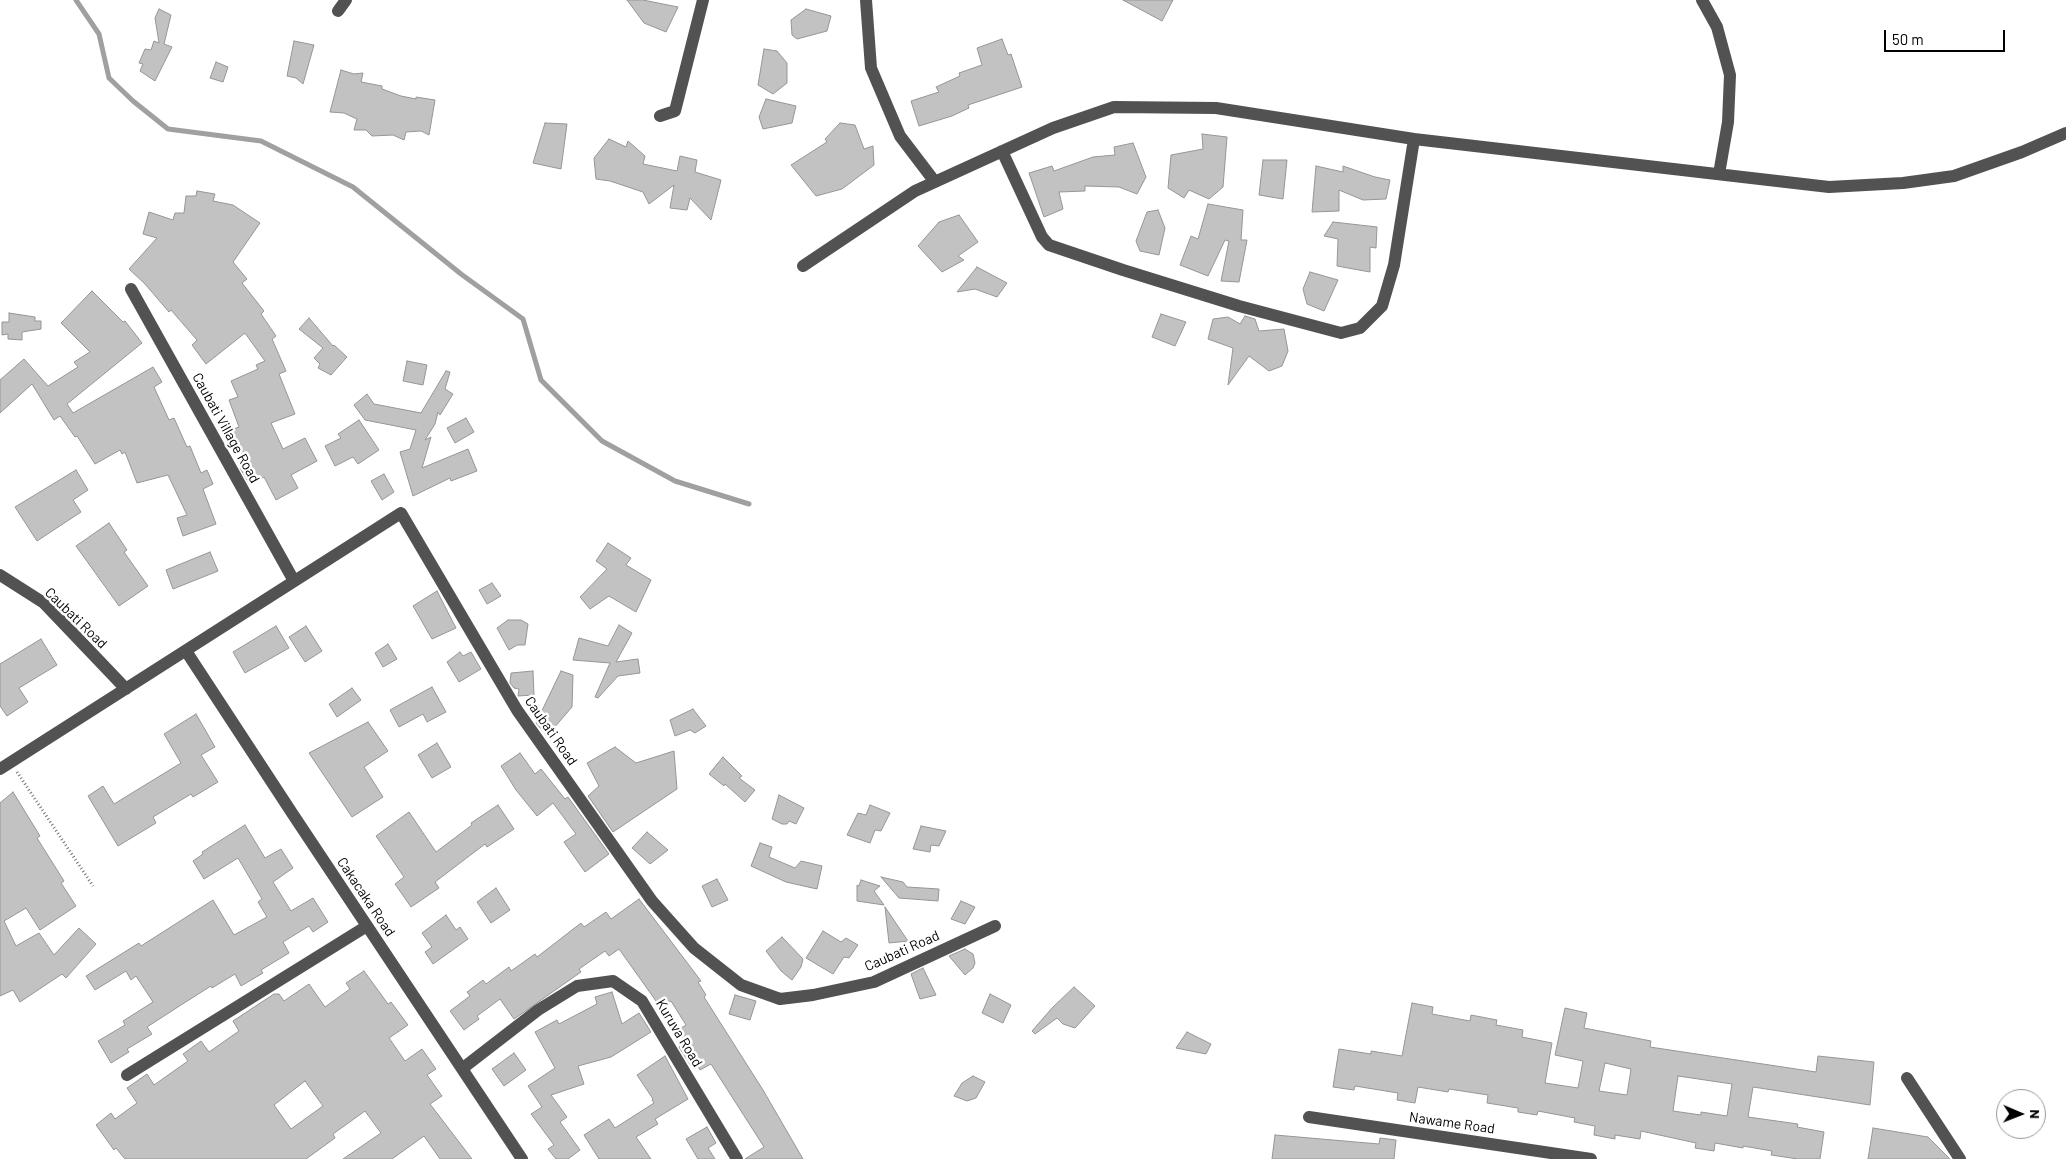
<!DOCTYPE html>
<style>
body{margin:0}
#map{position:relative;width:2066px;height:1159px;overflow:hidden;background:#fff;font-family:Barlow,sans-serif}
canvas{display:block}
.north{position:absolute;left:1996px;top:1089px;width:50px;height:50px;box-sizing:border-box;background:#fff;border:1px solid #999;border-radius:50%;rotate:91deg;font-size:14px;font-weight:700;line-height:20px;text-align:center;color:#000}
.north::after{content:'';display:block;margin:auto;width:18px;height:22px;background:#000;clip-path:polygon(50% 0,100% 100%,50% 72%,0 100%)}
.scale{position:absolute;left:1884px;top:30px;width:121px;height:22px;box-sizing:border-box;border:2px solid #000;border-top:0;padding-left:6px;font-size:15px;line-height:18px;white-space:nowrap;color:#000;-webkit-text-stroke:4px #fff;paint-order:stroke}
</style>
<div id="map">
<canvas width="2066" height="1159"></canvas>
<div class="north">N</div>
<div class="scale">50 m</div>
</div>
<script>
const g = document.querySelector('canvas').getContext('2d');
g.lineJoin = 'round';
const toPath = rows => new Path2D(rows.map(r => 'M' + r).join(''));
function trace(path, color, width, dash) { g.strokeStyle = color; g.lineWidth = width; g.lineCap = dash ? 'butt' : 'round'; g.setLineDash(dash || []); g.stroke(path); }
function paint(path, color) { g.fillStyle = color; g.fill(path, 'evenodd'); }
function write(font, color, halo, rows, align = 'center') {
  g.font = font + ' Barlow,sans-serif'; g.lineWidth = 5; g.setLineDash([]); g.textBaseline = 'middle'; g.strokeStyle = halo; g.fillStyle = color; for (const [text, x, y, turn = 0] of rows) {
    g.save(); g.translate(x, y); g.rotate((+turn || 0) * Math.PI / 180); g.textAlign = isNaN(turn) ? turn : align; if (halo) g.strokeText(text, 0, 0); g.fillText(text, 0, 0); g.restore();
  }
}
const stream = toPath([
 [76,0,99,34,109,78,133,101,168,129,261,141,353,187,461,274,523,319,541,380,602,441,675,481,749,504]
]);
const building = toPath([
 [627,0,643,0,678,7,666,32,644,23,627,0],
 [1123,0,1173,0,1162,21,1123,0],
 [159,9,171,15,164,44,172,47,155,81,140,71,143,64,139,63,145,49,151,50,154,41,159,43,155,18,159,9],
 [806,9,831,16,827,31,797,39,792,35,791,20,806,9],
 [1002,39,1008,55,1011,54,1022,87,968,105,969,108,952,116,919,126,911,101,939,92,936,87,960,76,959,73,982,65,977,48,1002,39],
 [294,41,314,45,303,84,296,78,287,76,294,41],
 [764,49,777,51,787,63,787,83,773,94,758,85,764,49],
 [216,62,228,67,223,82,210,78,216,62],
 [341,70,354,74,363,73,361,82,382,86,382,89,401,96,416,99,416,97,435,100,429,135,421,131,406,132,404,140,393,135,372,136,366,130,354,130,357,119,344,113,330,112,341,70],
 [766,99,796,106,792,123,763,129,759,117,766,99],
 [545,123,567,124,561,169,533,163,545,123],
 [840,123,855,125,864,149,873,146,874,165,842,189,816,196,791,165,827,142,825,139,840,123],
 [1202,134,1227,137,1223,187,1209,199,1189,190,1184,198,1168,188,1171,155,1203,149,1202,134],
 [609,139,626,147,628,141,645,156,643,164,677,171,680,156,697,160,695,172,721,180,711,220,690,198,687,210,670,208,674,185,649,204,643,192,610,181,596,179,594,158,609,139],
 [1133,143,1146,177,1137,194,1119,187,1085,186,1085,191,1059,192,1063,209,1044,217,1029,173,1052,166,1054,171,1093,157,1115,155,1114,147,1133,143],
 [1263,160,1287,160,1283,199,1259,195,1263,160],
 [1316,166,1343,172,1343,166,1375,177,1390,180,1386,199,1363,200,1339,190,1339,211,1312,212,1316,166],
 [197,191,215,194,213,201,233,205,260,223,233,262,247,279,242,283,264,311,261,314,276,336,272,339,286,371,279,374,295,414,271,423,283,449,305,438,317,461,291,475,298,488,276,500,264,477,250,485,240,468,246,464,231,430,239,427,229,400,238,397,231,381,258,369,256,365,265,361,245,333,206,364,192,345,197,340,171,310,169,312,145,284,129,269,157,238,143,234,149,212,173,220,175,213,184,213,186,196,196,196,197,191],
 [1208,204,1243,210,1241,240,1247,240,1239,282,1221,281,1229,241,1225,240,1208,276,1180,265,1191,236,1198,239,1208,204],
 [1158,210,1165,228,1159,255,1140,251,1136,241,1147,212,1158,210],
 [959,215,978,242,958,256,964,260,942,272,918,246,939,222,959,215],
 [1333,222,1377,227,1376,248,1370,247,1370,272,1337,266,1338,239,1324,236,1333,222],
 [977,267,1007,283,997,297,975,289,957,292,977,267],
 [1310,272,1338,280,1324,311,1307,304,1303,289,1310,272],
 [92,291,123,322,125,321,142,343,67,404,73,413,153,367,162,382,154,387,169,420,174,418,187,447,190,446,201,473,207,470,213,484,203,489,216,524,183,536,177,518,187,515,168,475,137,483,125,452,122,454,120,450,95,464,77,436,75,437,60,416,54,420,32,384,0,413,0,380,24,359,48,386,78,367,74,362,90,352,61,323,92,291],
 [9,313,35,317,35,321,41,321,41,329,22,332,22,340,8,339,8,334,2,335,2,322,9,322,9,313],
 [1161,314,1186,322,1175,346,1152,337,1161,314],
 [1245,316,1255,319,1259,331,1284,329,1288,351,1282,366,1269,371,1249,356,1228,385,1233,348,1208,339,1213,319,1228,317,1240,324,1245,316],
 [309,318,333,346,334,345,347,357,331,375,318,368,320,364,314,358,323,348,299,329,309,318],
 [407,361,427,365,423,385,403,381,407,361],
 [446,371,450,372,445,389,453,394,440,415,438,412,435,424,425,440,431,437,422,468,468,449,477,471,451,481,450,478,413,496,400,452,410,449,416,430,365,420,354,405,367,394,374,404,421,413,446,371],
 [466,418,474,432,455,443,447,428,466,418],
 [359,420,379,450,358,464,353,457,335,466,325,446,341,438,338,434,359,420],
 [76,470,88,490,73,500,81,512,37,541,15,507,76,470],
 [384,474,394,492,382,500,371,481,384,474],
 [109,523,127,550,124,552,148,586,119,606,76,546,109,523],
 [608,543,631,558,626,565,651,580,636,612,609,596,590,609,580,597,607,569,596,561,608,543],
 [210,552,218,571,173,589,166,570,210,552],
 [492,583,501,596,487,604,479,590,492,583],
 [437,591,456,628,432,639,413,606,437,591],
 [508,620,521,620,528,624,525,645,517,645,509,650,497,628,508,620],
 [619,625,632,633,616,662,638,659,640,673,618,676,598,698,595,697,610,663,573,660,579,638,608,646,619,625],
 [276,626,289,648,245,673,233,652,276,626],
 [306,626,322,651,305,662,289,637,306,626],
 [41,639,57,665,19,688,28,702,7,716,0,706,0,664,41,639],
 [388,644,397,659,383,667,375,653,388,644],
 [460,652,463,656,471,652,481,669,459,682,447,662,460,652],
 [533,671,534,695,518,696,519,689,514,688,510,683,511,673,533,671],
 [561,671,573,675,572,707,547,736,536,723,561,671],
 [432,687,446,712,427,722,423,714,399,727,390,710,432,687],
 [352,688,361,700,337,717,329,704,352,688],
 [693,709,706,726,695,733,690,730,675,736,670,720,693,709],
 [196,714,215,747,201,755,218,782,193,797,191,794,153,817,156,823,118,846,88,796,103,786,114,804,181,763,164,734,196,714],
 [368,722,388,751,364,767,383,797,352,817,309,753,368,722],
 [437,743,451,767,432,778,418,755,437,743],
 [615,747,636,763,674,751,677,789,613,832,588,796,599,786,587,763,615,747],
 [520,753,535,774,541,769,565,799,568,797,609,854,585,872,564,842,576,834,553,803,537,816,516,790,501,766,520,753],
 [723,757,742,776,739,778,755,790,745,802,725,784,724,786,709,774,723,757],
 [13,792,40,836,37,838,64,881,61,883,76,906,40,930,26,908,4,921,16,946,39,933,54,955,79,928,96,944,66,978,62,974,20,1002,13,990,0,996,0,803,13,792],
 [779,795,804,808,796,824,789,821,787,824,782,824,772,819,779,795],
 [498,805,514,829,487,847,485,844,435,882,439,888,411,907,395,884,404,877,376,836,409,812,436,852,472,825,471,823,498,805],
 [870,805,890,813,881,831,875,830,870,843,847,835,858,813,866,815,870,805],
 [245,825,265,858,281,849,293,868,273,882,291,911,313,898,328,922,313,932,309,926,283,942,289,953,261,970,263,973,241,986,235,974,212,988,211,986,181,1005,147,1027,152,1034,127,1049,129,1052,111,1063,98,1041,125,1025,123,1021,153,1002,136,976,131,980,126,971,95,990,86,976,139,943,141,946,213,900,234,935,267,917,258,902,262,899,238,858,204,879,193,861,203,854,202,852,245,825],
 [921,826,946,831,939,846,931,845,930,852,913,849,921,826],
 [647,832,668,850,650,864,632,848,647,832],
 [760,843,772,847,769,857,795,868,801,861,822,866,817,889,786,882,751,866,760,843],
 [881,877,903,882,907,887,939,889,938,901,899,898,881,877],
 [717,879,728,900,712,907,702,886,717,879],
 [861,880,880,886,874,891,884,905,857,901,857,885,859,886,861,880],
 [496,888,510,910,491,923,477,902,496,888],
 [639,899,701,981,698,982,706,995,704,997,763,1090,803,1159,745,1159,764,1147,711,1064,700,1070,696,1063,691,1066,679,1047,685,1043,678,1030,686,1025,671,1001,661,1008,619,949,609,956,605,951,579,969,581,972,514,1019,500,999,477,1016,479,1019,464,1030,450,1011,470,996,467,992,483,980,486,984,509,967,511,971,535,954,537,957,581,923,584,927,606,912,611,919,639,899],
 [961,901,975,907,965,924,951,919,961,901],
 [885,907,908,941,889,943,885,907],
 [446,915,456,930,460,927,468,939,433,964,425,952,432,947,422,933,446,915],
 [823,931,841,942,846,938,858,945,849,958,844,957,833,974,806,958,823,931],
 [782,937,803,959,801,967,792,980,781,971,766,951,782,937],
 [965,949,973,954,975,963,973,968,965,975,949,956,965,949],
 [923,968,936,995,920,999,911,974,923,968],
 [364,971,388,1004,391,1002,408,1025,389,1038,405,1061,422,1049,436,1069,427,1075,442,1096,430,1104,472,1159,440,1159,424,1136,392,1159,343,1159,381,1133,365,1111,333,1134,335,1138,306,1159,125,1159,116,1148,114,1150,96,1125,111,1113,115,1119,137,1103,127,1088,147,1074,154,1085,188,1061,183,1054,201,1041,209,1052,239,1031,233,1021,274,994,279,994,284,1001,309,984,325,1007,350,989,346,983,364,971],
 [305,1081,323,1106,291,1129,274,1105,305,1081],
 [1074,987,1095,1006,1075,1028,1063,1024,1057,1018,1035,1034,1032,1031,1052,1008,1074,987],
 [612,992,622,1024,639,1013,651,1032,611,1057,578,1066,584,1084,551,1095,567,1117,560,1122,580,1150,568,1159,556,1159,548,1149,554,1145,531,1114,542,1107,528,1086,555,1068,535,1032,557,1020,559,1024,597,1004,595,997,612,992],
 [990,994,1011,1005,1003,1023,982,1013,990,994],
 [735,995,756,1001,750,1020,729,1014,735,995],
 [1412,1003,1433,1007,1432,1014,1470,1021,1471,1015,1497,1020,1496,1025,1523,1030,1522,1037,1552,1043,1545,1083,1578,1088,1583,1061,1555,1055,1565,1008,1587,1013,1584,1028,1651,1041,1650,1047,1816,1072,1818,1056,1874,1062,1870,1105,1753,1087,1748,1117,1798,1124,1797,1127,1824,1132,1820,1159,1798,1159,1771,1155,1772,1151,1743,1146,1743,1148,1715,1143,1714,1151,1695,1148,1696,1143,1641,1131,1640,1139,1615,1135,1615,1139,1594,1135,1595,1126,1574,1122,1575,1118,1538,1111,1537,1115,1518,1112,1518,1108,1487,1103,1488,1095,1449,1089,1448,1092,1418,1087,1415,1103,1397,1100,1398,1093,1355,1086,1354,1090,1333,1087,1339,1049,1371,1054,1371,1051,1402,1056,1412,1003],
 [1605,1063,1631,1069,1627,1095,1599,1091,1605,1063],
 [1678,1076,1732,1084,1727,1116,1701,1112,1701,1115,1673,1111,1678,1076],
 [1187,1032,1211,1044,1206,1054,1176,1048,1187,1032],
 [514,1053,526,1070,504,1086,492,1069,514,1053],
 [665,1056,688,1099,655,1119,658,1124,636,1137,651,1159,599,1159,584,1135,609,1119,615,1128,654,1103,652,1100,653,1099,637,1075,665,1056],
 [973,1076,985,1082,976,1098,967,1101,954,1096,962,1083,973,1076],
 [707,1127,716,1143,708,1148,715,1159,698,1159,686,1139,707,1127],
 [1873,1128,1928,1137,1950,1159,1868,1159,1873,1128],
 [1275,1135,1379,1144,1380,1138,1396,1140,1394,1159,1272,1159,1275,1135]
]);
const path = toPath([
 [17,772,93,886]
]);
const minor = toPath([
 [866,0,871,68,900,136,935,182],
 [1702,0,1717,27,1730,75,1728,122,1719,174],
 [338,11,346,0],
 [660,116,675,111,703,0],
 [1002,151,1042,237,1049,245,1123,270,1239,306,1341,333,1360,328,1382,306,1394,265,1414,139],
 [803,266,915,191,1053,128,1114,107,1216,108,1414,139,1829,187,1903,183,1954,176,2022,152,2066,133],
 [131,289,294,581],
 [0,575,44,603,126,689],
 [186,651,292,813,522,1159],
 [0,769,401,513,517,710,652,901,694,948,741,985,780,999,813,995,874,982,995,926],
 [463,1068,538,1010,577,986,613,981,642,1001,737,1159],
 [127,1075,367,926],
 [1907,1078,1960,1159],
 [1309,1117,1591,1159]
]);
const streetNames = [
 ["Caubati Village Road",226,428,61],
 ["Caubati Road",76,618,44],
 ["Caubati Road",551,731,55],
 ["Cakacaka Road",366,897,56],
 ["Caubati Road",902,951,-24],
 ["Kuruva Road",679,1033,59],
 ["Nawame Road",1452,1123,8]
];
trace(stream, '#a0a0a0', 5);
paint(building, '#c2c2c2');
trace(building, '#969696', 1);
trace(path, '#747474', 3, [1, 2.5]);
trace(minor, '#525252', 12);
write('14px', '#000', '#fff', streetNames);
</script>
